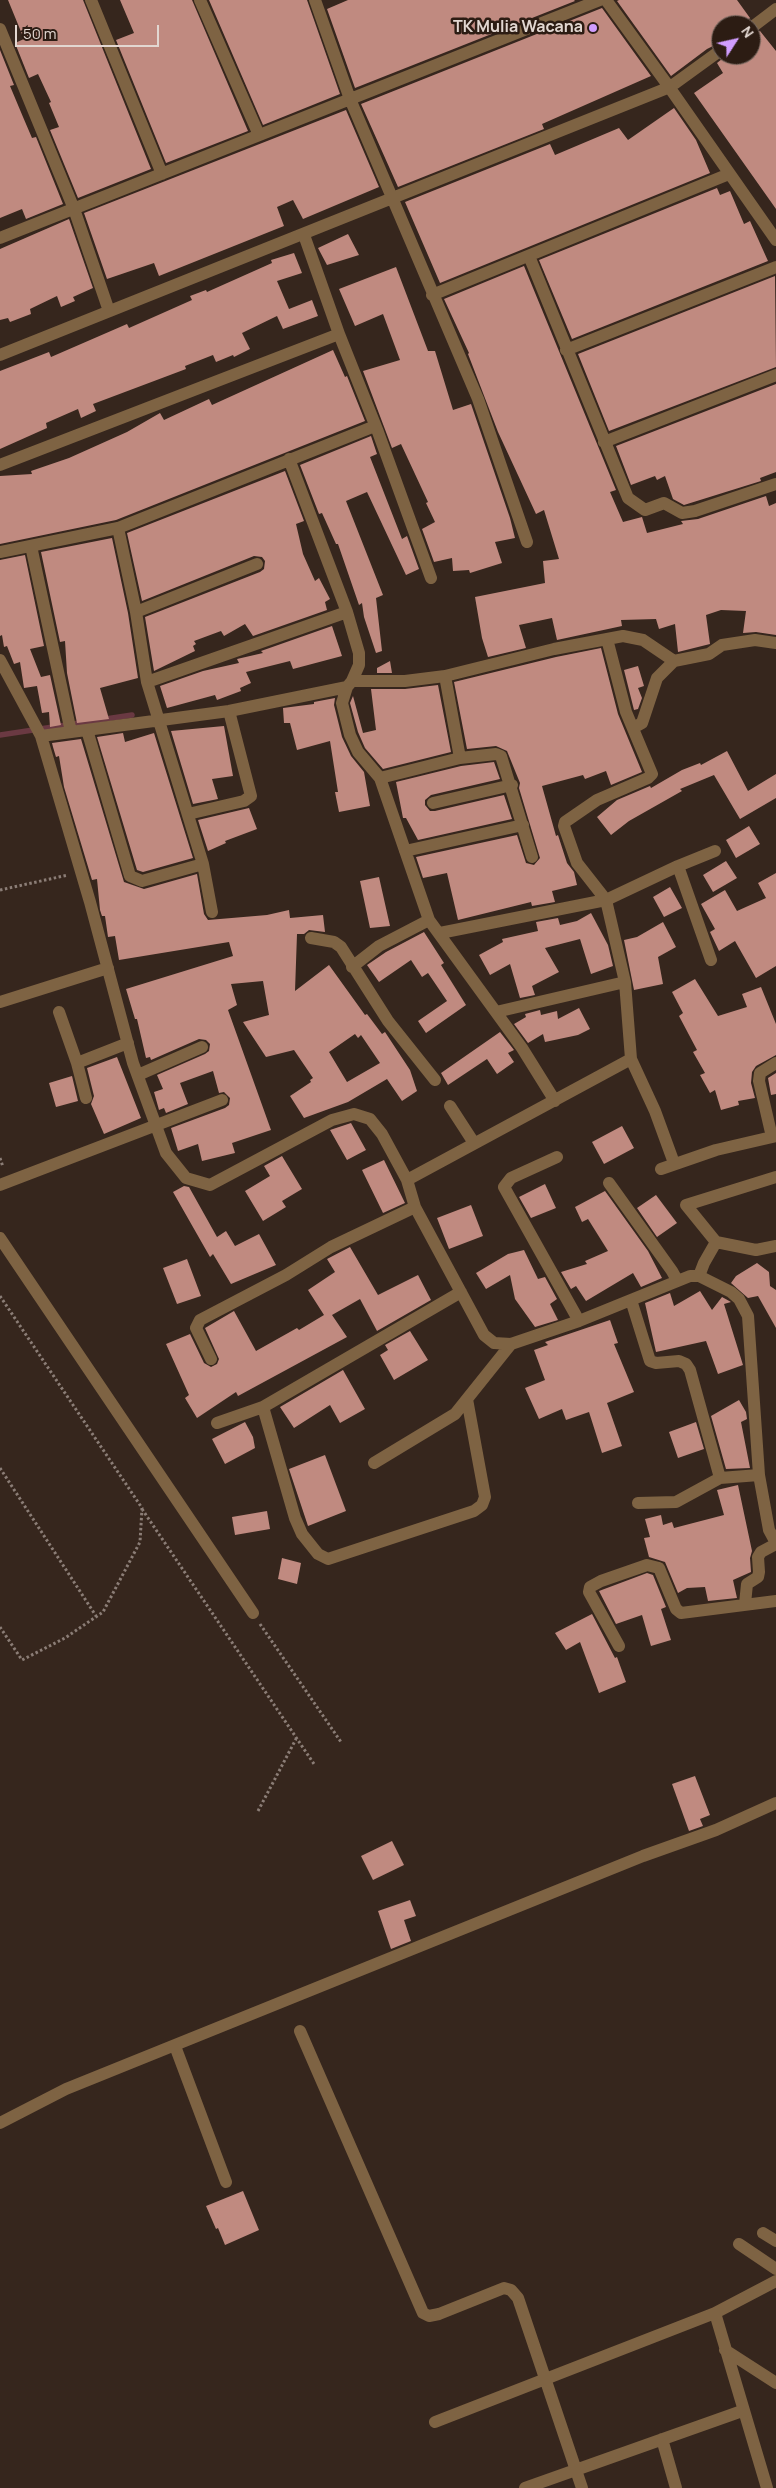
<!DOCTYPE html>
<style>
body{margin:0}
#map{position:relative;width:776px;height:2488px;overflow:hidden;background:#36261d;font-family:Manrope,sans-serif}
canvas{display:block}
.north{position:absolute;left:711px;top:15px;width:50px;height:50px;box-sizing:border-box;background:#2c1c13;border:1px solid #75675f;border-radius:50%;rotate:55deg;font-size:14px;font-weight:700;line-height:20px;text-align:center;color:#e2d7d1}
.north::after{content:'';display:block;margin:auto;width:18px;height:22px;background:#d09dfe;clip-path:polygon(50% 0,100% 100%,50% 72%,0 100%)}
.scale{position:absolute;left:15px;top:25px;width:144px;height:22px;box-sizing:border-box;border:2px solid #e2d7d1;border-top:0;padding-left:6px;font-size:15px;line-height:18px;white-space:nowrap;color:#e2d7d1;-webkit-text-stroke:4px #2c1c13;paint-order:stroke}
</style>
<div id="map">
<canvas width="776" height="2488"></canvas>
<div class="north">N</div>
<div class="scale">50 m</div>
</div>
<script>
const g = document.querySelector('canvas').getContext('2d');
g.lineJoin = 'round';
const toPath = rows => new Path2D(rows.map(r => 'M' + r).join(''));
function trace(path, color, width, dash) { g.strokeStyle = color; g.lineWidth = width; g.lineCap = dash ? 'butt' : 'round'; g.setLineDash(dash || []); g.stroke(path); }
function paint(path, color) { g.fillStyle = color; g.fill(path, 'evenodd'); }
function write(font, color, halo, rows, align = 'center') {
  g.font = font + ' Manrope,sans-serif'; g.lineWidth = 5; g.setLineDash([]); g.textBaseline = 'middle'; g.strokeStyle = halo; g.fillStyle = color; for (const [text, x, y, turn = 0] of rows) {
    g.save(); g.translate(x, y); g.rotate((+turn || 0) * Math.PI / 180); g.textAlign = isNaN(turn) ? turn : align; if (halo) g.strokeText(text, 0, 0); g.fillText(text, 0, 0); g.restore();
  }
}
const stream = toPath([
 [0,735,132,715]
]);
const building = toPath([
 [8,0,83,0,151,169,78,198,50,130,59,127,49,103,51,102,38,74,29,78,15,43,24,39],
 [120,0,192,0,248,131,166,163,116,40,134,33],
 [209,0,307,0,340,94,263,125],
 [348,0,574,0,575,1,355,88,327,9],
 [619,0,737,0,750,18,744,25,721,25,721,42,707,49,671,76,617,1],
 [602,8,651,76,542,124,544,129,398,187,361,104],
 [760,31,776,51,776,209,694,93,723,73,717,63,727,55,751,55,751,36],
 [0,50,14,85,10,86,23,117,32,138,36,137,63,204,26,219,22,209,0,218],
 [674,108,696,140,710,173,440,283,405,202,550,144,555,155,619,128,628,140],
 [346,110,379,187,303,219,293,200,277,207,284,226,159,276,154,263,107,279,84,213],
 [717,188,720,195,730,191,744,224,750,221,768,261,572,339,539,260],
 [69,219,93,288,73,297,75,301,61,307,57,296,30,309,31,314,10,322,8,318,0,320,0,249],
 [348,234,359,255,327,265,318,248],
 [294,253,302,273,277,281,289,309,312,300,318,316,283,329,277,316,242,333,250,349,234,357,233,355,216,362,213,355,185,366,186,369,93,404,96,411,81,418,78,409,46,423,47,428,0,449,0,371,49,352,51,357,127,324,129,328,192,300,190,296,206,290,207,292,272,263,271,260],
 [524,266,616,490,610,492,623,522,642,517,647,533,683,524,681,521,698,519,766,496,769,506,776,503,776,635,756,632,743,633,746,611,721,610,706,615,710,644,678,652,675,624,659,629,656,619,621,620,622,626,557,640,552,618,519,625,526,648,488,657,482,638,475,597,545,583,543,561,559,559,544,510,536,514,498,432,468,354,469,353,444,299],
 [396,267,428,351,435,351,453,410,471,404,510,518,515,538,495,542,502,563,470,573,469,570,453,571,452,558,434,562,422,529,435,522,426,503,428,502,401,444,392,448,363,371,400,360,383,314,355,326,339,289],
 [775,276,776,367,609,431,578,354],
 [333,350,345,377,347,376,365,421,116,520,0,544,0,476,32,474,31,471,69,458,127,432,160,413,164,420,209,399,212,405],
 [776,384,776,472,760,478,761,481,684,505,673,499,665,476,657,480,655,476,631,485,616,446],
 [371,436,377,454,370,457,402,539,407,536,419,569,406,575,367,492,346,501,383,595,376,598,382,651,376,653,364,617,362,603,359,605,338,544,336,544,322,513,319,514,300,465],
 [285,471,304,521,296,524,303,554,315,581,319,578,330,599,325,602,327,610,253,636,245,624,224,636,221,631,194,641,196,644,193,646,195,651,154,671,145,617,260,572,264,569,265,561,262,557,254,556,142,601,127,533],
 [112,538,128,613,138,678,100,688,109,719,77,723,67,673,65,641,60,642,41,552],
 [25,555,44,646,30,649,41,677,50,675,61,725,50,727,49,712,42,713,37,686,24,688,20,662,14,664,7,646,4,647,2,635,0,636,0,560],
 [332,626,342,656,293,669,290,661,246,672,251,683,240,688,241,691,217,700,215,695,167,708,160,686,203,671,239,663,237,659,263,653,261,651],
 [601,648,618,714,642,772,611,785,606,771,585,779,583,775,542,786,556,836,558,835,567,863,574,872,577,885,552,891,555,902,532,906,531,902,458,920,447,873,423,878,416,857,517,835,526,863,534,865,540,858,519,788,520,783,507,751,496,746,467,749,454,682,556,657],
 [390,661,392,673,377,673,377,668],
 [638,666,644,686,638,688,642,698,638,709,634,710,624,670],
 [438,685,451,752,383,769,365,748,358,732,350,703,353,696,363,733,376,730,371,689,405,689],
 [335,698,334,705,342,737,351,756,364,772,370,806,339,812,335,792,338,792,330,741,297,750,290,723,284,723,283,708,314,704,314,702],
 [224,726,233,776,212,779,218,799,193,804,171,731],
 [123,733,125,742,154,733,193,858,143,872,137,870,97,737],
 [81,739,124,882,144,889,197,874,204,914,208,920,267,915,289,910,290,918,323,915,325,932,309,930,304,934,297,934,295,991,329,965,365,1015,367,1014,382,1034,385,1032,410,1070,417,1091,402,1101,387,1079,348,1102,304,1118,290,1096,311,1082,310,1080,313,1078,294,1050,266,1057,243,1022,269,1015,263,981,231,984,237,1005,228,1010,271,1130,232,1143,235,1153,202,1161,198,1144,178,1151,171,1128,225,1108,229,1105,230,1098,224,1092,219,1093,213,1071,180,1083,188,1104,166,1113,164,1108,159,1110,154,1092,163,1089,157,1075,205,1054,209,1051,210,1044,206,1040,199,1039,151,1060,150,1057,146,1058,137,1019,135,1019,126,989,233,956,229,942,119,960,115,936,108,937,105,916,102,916,100,910,97,879,92,880,64,787,59,756,56,757,53,747,52,743],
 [355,1034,358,1038,361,1035,380,1063,347,1082,329,1052],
 [727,751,748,791,776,774,776,798,740,819,714,775,680,789,682,791,629,821,611,835,597,817,617,800,650,786,651,788,682,770,700,763,701,765],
 [494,762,500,779,431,795,425,800,425,805,430,811,435,811,504,795,512,819,418,840,406,818,403,818,396,782,461,766],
 [249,808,257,829,225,841,226,843,208,851,198,820],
 [749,826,760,844,736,858,726,840],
 [726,861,737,878,713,892,703,875],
 [776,873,776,966,756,978,735,941,719,951,710,932,715,929,701,904,725,890,737,911,766,898,758,883],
 [379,877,390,926,370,928,360,881],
 [670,887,682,908,664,917,653,897],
 [591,913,608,945,613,966,591,974,580,939,545,948,559,972,532,986,535,995,520,998,510,964,490,975,479,955,503,942,502,939,538,931,536,922,558,918,560,925,577,921],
 [663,922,676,947,658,957,663,984,634,990,624,940,637,937],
 [424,932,444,963,441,965,466,1005,426,1033,418,1021,447,1001,428,973,422,977,411,960,379,982,367,965,386,952],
 [695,979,718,1016,747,1007,742,994,761,987,776,1024,776,1055,756,1066,752,1072,751,1083,755,1098,738,1101,739,1105,721,1110,715,1090,710,1093,700,1075,705,1073,693,1052,697,1050,679,1016,683,1013,672,992],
 [579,1008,590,1029,578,1035,545,1042,543,1034,528,1043,514,1024,526,1017,525,1014,540,1010,541,1015,557,1011,558,1019],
 [500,1032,514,1050,508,1053,514,1062,497,1074,487,1059,448,1085,441,1073],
 [117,1057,141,1118,104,1134,91,1104,94,1096,87,1068],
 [776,1073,776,1094,771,1095,768,1078],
 [72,1076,78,1101,56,1107,49,1083],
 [351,1123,366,1150,347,1160,330,1130],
 [622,1126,634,1148,604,1164,592,1142],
 [282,1156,302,1189,282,1201,286,1207,263,1221,245,1191,270,1176,264,1166],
 [384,1160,405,1203,383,1213,362,1170],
 [545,1184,556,1208,531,1218,519,1197],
 [184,1186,189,1187,217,1237,226,1231,235,1246,259,1234,276,1265,231,1284,213,1254,210,1257,173,1192],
 [605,1191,648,1251,662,1278,641,1287,633,1273,586,1301,576,1286,571,1289,561,1272,587,1264,585,1261,608,1251,588,1219,582,1222,575,1207],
 [656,1195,677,1223,657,1237,637,1208],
 [471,1205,483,1236,449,1249,437,1218],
 [350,1247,378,1295,418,1275,431,1300,377,1331,360,1299,332,1315,347,1337,238,1396,236,1392,197,1418,185,1398,189,1395,166,1344,190,1334,204,1363,211,1367,217,1364,219,1359,205,1328,234,1311,256,1351,297,1328,299,1330,324,1315,308,1290,335,1272,327,1259],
 [524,1250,538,1279,545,1277,557,1299,550,1304,558,1320,535,1327,515,1299,510,1275,486,1289,476,1273,508,1254],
 [187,1259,201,1296,177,1304,163,1268],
 [757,1263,769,1272,770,1286,776,1290,776,1328,758,1296,748,1298,731,1283,736,1276],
 [700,1291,712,1310,722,1297,731,1302,724,1304,743,1365,718,1374,706,1341,656,1352,645,1303,670,1293,674,1306],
 [610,1320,618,1343,614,1344,634,1392,607,1403,622,1446,602,1453,589,1412,566,1420,562,1409,539,1419,525,1388,545,1380,534,1350,548,1345,545,1342],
 [410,1331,428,1360,394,1380,380,1355,388,1350,385,1345],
 [343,1370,365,1409,340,1423,330,1405,294,1428,280,1407],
 [739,1400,746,1412,747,1419,741,1422,750,1468,726,1469,711,1416],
 [245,1422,253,1437,255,1448,225,1464,212,1439],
 [696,1422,704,1449,678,1458,669,1432],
 [325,1455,346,1511,308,1526,289,1469],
 [738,1485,752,1551,750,1558,751,1572,733,1580,737,1598,708,1601,705,1587,687,1588,678,1593,665,1562,649,1557,644,1538,650,1537,645,1519,661,1515,663,1525,672,1522,674,1528,724,1515,717,1490],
 [267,1511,270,1529,235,1535,232,1517],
 [282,1558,301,1563,297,1584,278,1579],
 [647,1573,653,1575,666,1607,661,1609,671,1640,651,1646,642,1615,616,1624,599,1591],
 [592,1614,615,1658,617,1657,626,1682,599,1693,580,1642,566,1650,555,1633],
 [695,1776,710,1815,700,1819,703,1826,689,1831,672,1784],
 [392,1841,404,1865,373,1880,361,1856],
 [410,1900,416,1916,404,1920,411,1941,391,1949,378,1911],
 [243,2191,259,2230,225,2245,218,2228,216,2229,206,2206]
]);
const path = toPath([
 [0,890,68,875],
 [0,1158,3,1167],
 [0,1296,142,1508,140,1542,103,1612,65,1638,22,1660,0,1627],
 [0,1468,96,1616],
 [142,1509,314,1764],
 [260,1624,341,1742],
 [258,1811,296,1739]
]);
const minor = toPath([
 [91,0,162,174],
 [200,0,259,135],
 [315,0,350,99,478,399,527,542],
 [606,0,667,84,776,240],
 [751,28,776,9],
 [0,29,74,209,109,311],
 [304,235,339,334,378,432,431,578],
 [0,238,600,0],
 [529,256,628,498,645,510,664,503,682,513,695,511,776,484],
 [432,295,729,174],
 [566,350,776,267],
 [0,355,670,87,721,50],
 [604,442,776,375],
 [289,459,347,612,359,653,359,665,352,681,347,687,342,703,350,735,358,752,380,778,429,920,522,1048,555,1101],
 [0,465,339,334],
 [31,546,71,732],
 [0,552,118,528,375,426],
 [136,612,257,564],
 [607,639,626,712,652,774,648,778,597,800,565,822,564,826,577,863,606,900,625,982,631,1059],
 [0,660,41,736,90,902,133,1063,166,1153,186,1178,210,1185,332,1120,354,1114,370,1119,382,1134,407,1180,415,1207,484,1335,494,1343,511,1344,579,1321,690,1276,699,1276,731,1292,739,1299,748,1316,759,1475,769,1530,776,1543],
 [445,676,460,758],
 [352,681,405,681,445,676,554,649,623,636,643,640,674,661],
 [147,682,347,612],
 [633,728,642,723,657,678,674,661,709,654,722,645,755,640,776,643],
 [87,730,130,876,142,881,203,864,147,682,136,612,118,528],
 [41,736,229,711,347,687],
 [380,778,460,758,496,754,501,756,532,857],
 [433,803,512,785],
 [188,814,244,801,251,796,229,711],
 [405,851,523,825],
 [203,864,212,912],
 [678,866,715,851],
 [440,933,606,900,678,866,711,960],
 [311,938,334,942,341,947,388,1021,435,1080],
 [352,967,379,946,429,920],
 [0,1002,108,968],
 [59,1012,77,1063,128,1043],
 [496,1012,625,982],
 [77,1063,86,1098],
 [138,1075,202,1047],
 [450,1106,474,1143],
 [772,1137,759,1081,760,1073,776,1063],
 [557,1157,511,1178,504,1187,579,1321],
 [661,1169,716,1150,776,1136],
 [407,1180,631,1059,655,1111,674,1163],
 [609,1183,672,1271,677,1280],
 [0,1185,222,1100],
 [0,1238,253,1613],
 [716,1242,756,1250,776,1246],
 [699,1276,704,1263,716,1242,686,1205,776,1177],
 [461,1292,263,1407,295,1518,302,1534,318,1554,328,1559,474,1511,482,1505,485,1497,467,1399],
 [631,1300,650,1361,656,1363,679,1361,686,1364,690,1370,720,1478,759,1475],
 [211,1359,196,1328,200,1320,286,1275,331,1247,415,1207],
 [217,1423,263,1407],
 [374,1463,455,1414,511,1344],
 [638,1503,676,1502,720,1478],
 [745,1604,747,1584,758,1577,759,1572,758,1557,761,1552,776,1544],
 [619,1646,589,1592,590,1587,601,1581,647,1565,659,1568,676,1609,681,1613,776,1601],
 [300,2031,423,2313,429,2316,439,2314,504,2288,511,2290,518,2298,582,2488],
 [175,2046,226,2182],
 [0,2123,66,2089,643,1856,716,1830,776,1803],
 [763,2233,776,2241],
 [739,2244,776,2269],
 [715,2313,767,2488],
 [725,2350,776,2383],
 [435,2422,715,2313,776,2281],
 [662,2439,676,2488],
 [525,2488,742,2411]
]);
const markers = [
 [593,28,5,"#d09dfe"]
];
const poiNames = [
 ["TK Mulia Wacana",583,28]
];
trace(stream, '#6a3942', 5.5);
paint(building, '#c08a80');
trace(path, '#8b7d76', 3, [2.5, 2.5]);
trace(minor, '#7e6343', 12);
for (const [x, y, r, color] of markers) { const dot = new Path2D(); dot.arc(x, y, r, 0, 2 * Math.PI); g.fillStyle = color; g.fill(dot); trace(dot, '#2c1c13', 2); }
write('bold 16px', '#e2d7d1', '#2c1c13', poiNames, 'right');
</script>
